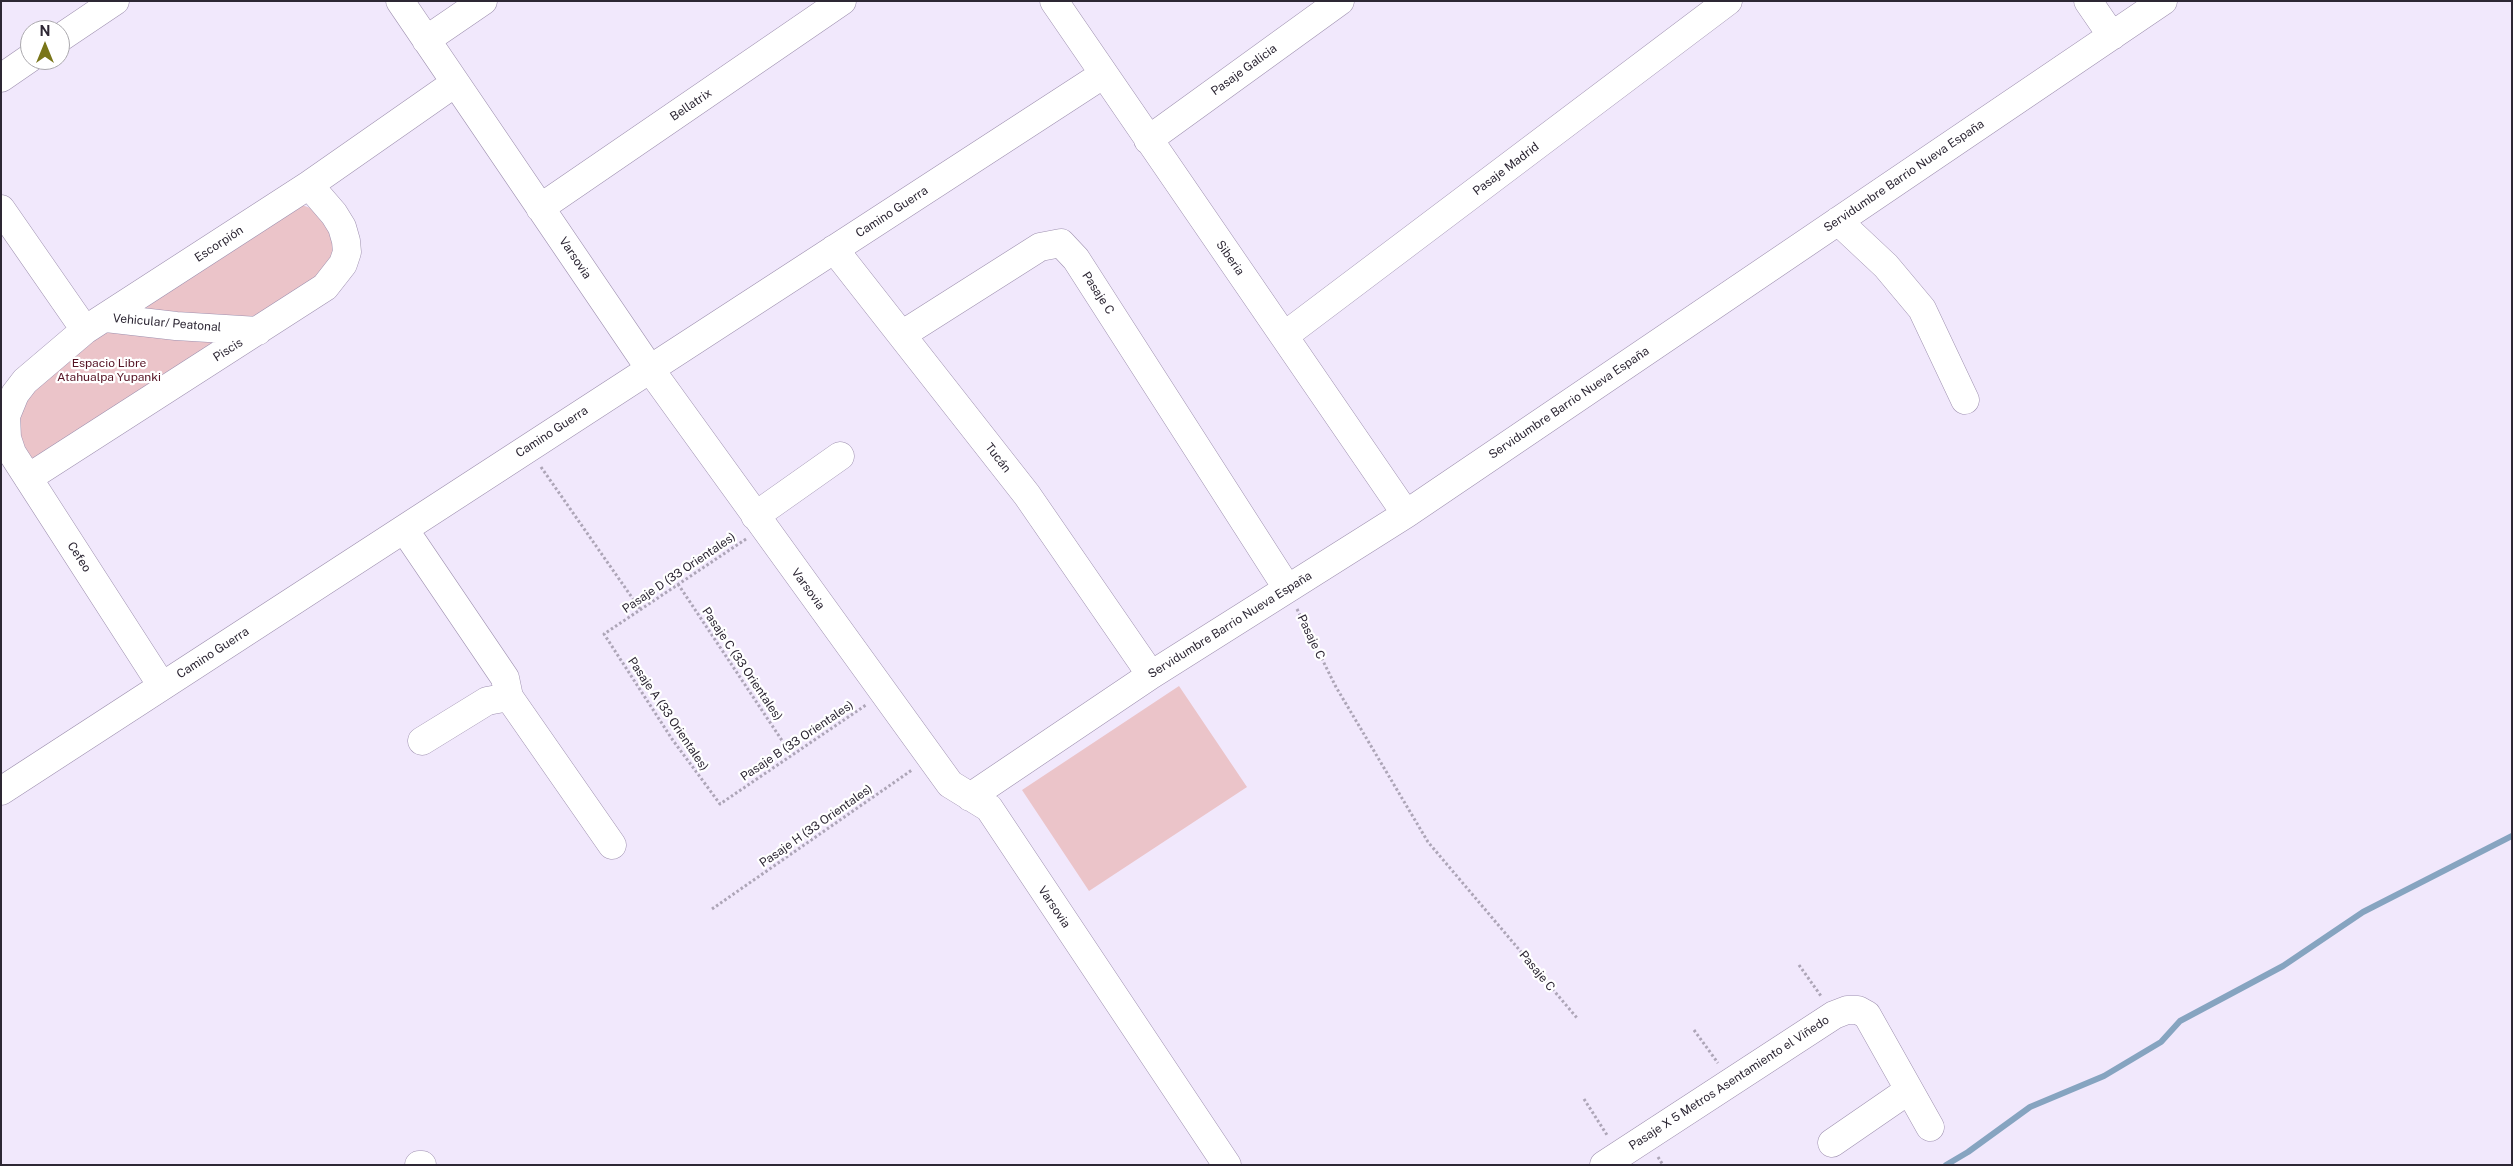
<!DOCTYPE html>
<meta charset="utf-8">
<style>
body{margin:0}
#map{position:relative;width:2513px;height:1166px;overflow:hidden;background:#f1e8fc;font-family:"Public Sans",sans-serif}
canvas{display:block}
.frame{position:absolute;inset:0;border:2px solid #2d2734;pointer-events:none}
.north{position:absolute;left:20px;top:20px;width:50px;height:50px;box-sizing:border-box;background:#fff;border:1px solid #aba9ae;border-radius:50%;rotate:0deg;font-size:14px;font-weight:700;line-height:20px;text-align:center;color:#2d2734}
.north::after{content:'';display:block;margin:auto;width:18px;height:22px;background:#797519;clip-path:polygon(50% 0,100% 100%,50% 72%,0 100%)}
</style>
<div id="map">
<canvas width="2513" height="1166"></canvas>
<div class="frame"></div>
<div class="north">N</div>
</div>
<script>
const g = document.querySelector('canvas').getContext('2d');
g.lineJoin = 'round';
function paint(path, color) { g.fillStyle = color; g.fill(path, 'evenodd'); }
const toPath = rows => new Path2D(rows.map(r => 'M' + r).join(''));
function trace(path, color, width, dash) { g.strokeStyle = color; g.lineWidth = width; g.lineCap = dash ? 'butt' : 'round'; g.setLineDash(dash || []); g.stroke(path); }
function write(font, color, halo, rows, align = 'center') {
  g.font = font + ' "Public Sans",sans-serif'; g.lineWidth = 4.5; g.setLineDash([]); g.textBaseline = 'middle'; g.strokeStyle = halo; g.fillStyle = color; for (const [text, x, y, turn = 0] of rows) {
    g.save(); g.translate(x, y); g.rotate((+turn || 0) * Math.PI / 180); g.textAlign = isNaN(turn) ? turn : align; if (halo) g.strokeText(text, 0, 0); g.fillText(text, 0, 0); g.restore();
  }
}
const green = toPath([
 [302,205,313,209,323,217,334,244,333,258,329,270,264,313,246,318,141,314,137,305],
 [100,330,224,337,43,458,33,458,22,453,17,443,21,399],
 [1179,686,1247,787,1089,891,1022,790]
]);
const stream = toPath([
 [1946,1165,1968,1152,2030,1107,2104,1076,2161,1042,2180,1021,2283,966,2363,912,2512,836]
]);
const path = toPath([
 [541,467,640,609],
 [746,539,604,634,672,739,720,804,866,705],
 [678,584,791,754],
 [1297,609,1336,687,1428,842,1577,1018],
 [712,909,912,770],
 [1799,965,1821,996],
 [1694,1030,1718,1063],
 [1584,1099,1607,1135],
 [1658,1157,1663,1165]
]);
const minor = toPath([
 [400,1,650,369,950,784,989,808,1227,1165],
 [1054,1,1406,514],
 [2088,1,2112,36],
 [60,38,115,1],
 [426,40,483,1],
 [1,78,30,58],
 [1148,140,1340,1],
 [540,208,842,1],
 [1,209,85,330],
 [1838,221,1886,266,1922,309,1965,400],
 [834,249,1027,495,1151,675],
 [106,318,176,326,258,331],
 [903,334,1040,247,1061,243,1076,259,1287,588],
 [1284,336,1728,1],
 [28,478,325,287,343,264,347,252,346,241,342,227,334,214,309,185],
 [755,516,840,456],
 [404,529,505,678,509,697,612,845],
 [162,686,12,453,7,438,6,416,15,394,25,381,85,330,309,185,455,83],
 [422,741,487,701,509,697],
 [1,791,1104,74],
 [970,797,1151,675,1406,514,2163,1],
 [1832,1143,1909,1090],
 [419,1165,422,1165],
 [1604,1165,1834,1015,1847,1010,1858,1010,1867,1015,1930,1127]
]);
const streetNames = [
 ["Pasaje Galicia",1244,70,-36],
 ["Bellatrix",691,105,-34],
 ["Pasaje Madrid",1506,169,-37],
 ["Servidumbre Barrio Nueva España",1904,176,-34],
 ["Camino Guerra",892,212,-33],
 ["Escorpión",219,244,-33],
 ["Varsovia",575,258,56],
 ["Siberia",1230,258,55],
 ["Pasaje C",1098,293,57],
 ["Vehicular/ Peatonal",167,323,5],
 ["Piscis",228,350,-33],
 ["Servidumbre Barrio Nueva España",1569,403,-34],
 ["Camino Guerra",552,432,-33],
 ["Tucán",998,458,52],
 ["Cefeo",79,557,57],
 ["Pasaje D (33 Orientales)",679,573,-34],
 ["Varsovia",808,589,54],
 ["Servidumbre Barrio Nueva España",1230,625,-32],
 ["Pasaje C",1311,637,64],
 ["Camino Guerra",213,653,-33],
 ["Pasaje C (33 Orientales)",742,664,56],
 ["Pasaje A (33 Orientales)",668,714,56],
 ["Pasaje B (33 Orientales)",797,741,-34],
 ["Pasaje H (33 Orientales)",816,826,-35],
 ["Varsovia",1054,907,56],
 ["Pasaje C",1537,971,50],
 ["Pasaje X 5 Metros Asentamiento el Viñedo",1729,1083,-33]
];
const parkNames = [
 ["Espacio Libre",109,363],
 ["Atahualpa Yupanki",109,377]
];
paint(green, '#ebc4c9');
trace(stream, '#86a4c0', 6);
trace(minor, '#9e90af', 29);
trace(path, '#ada5b7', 3, [2.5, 2.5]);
trace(minor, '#fff', 28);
write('12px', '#2d2734', '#fff', streetNames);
write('12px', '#541223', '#fff', parkNames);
</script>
